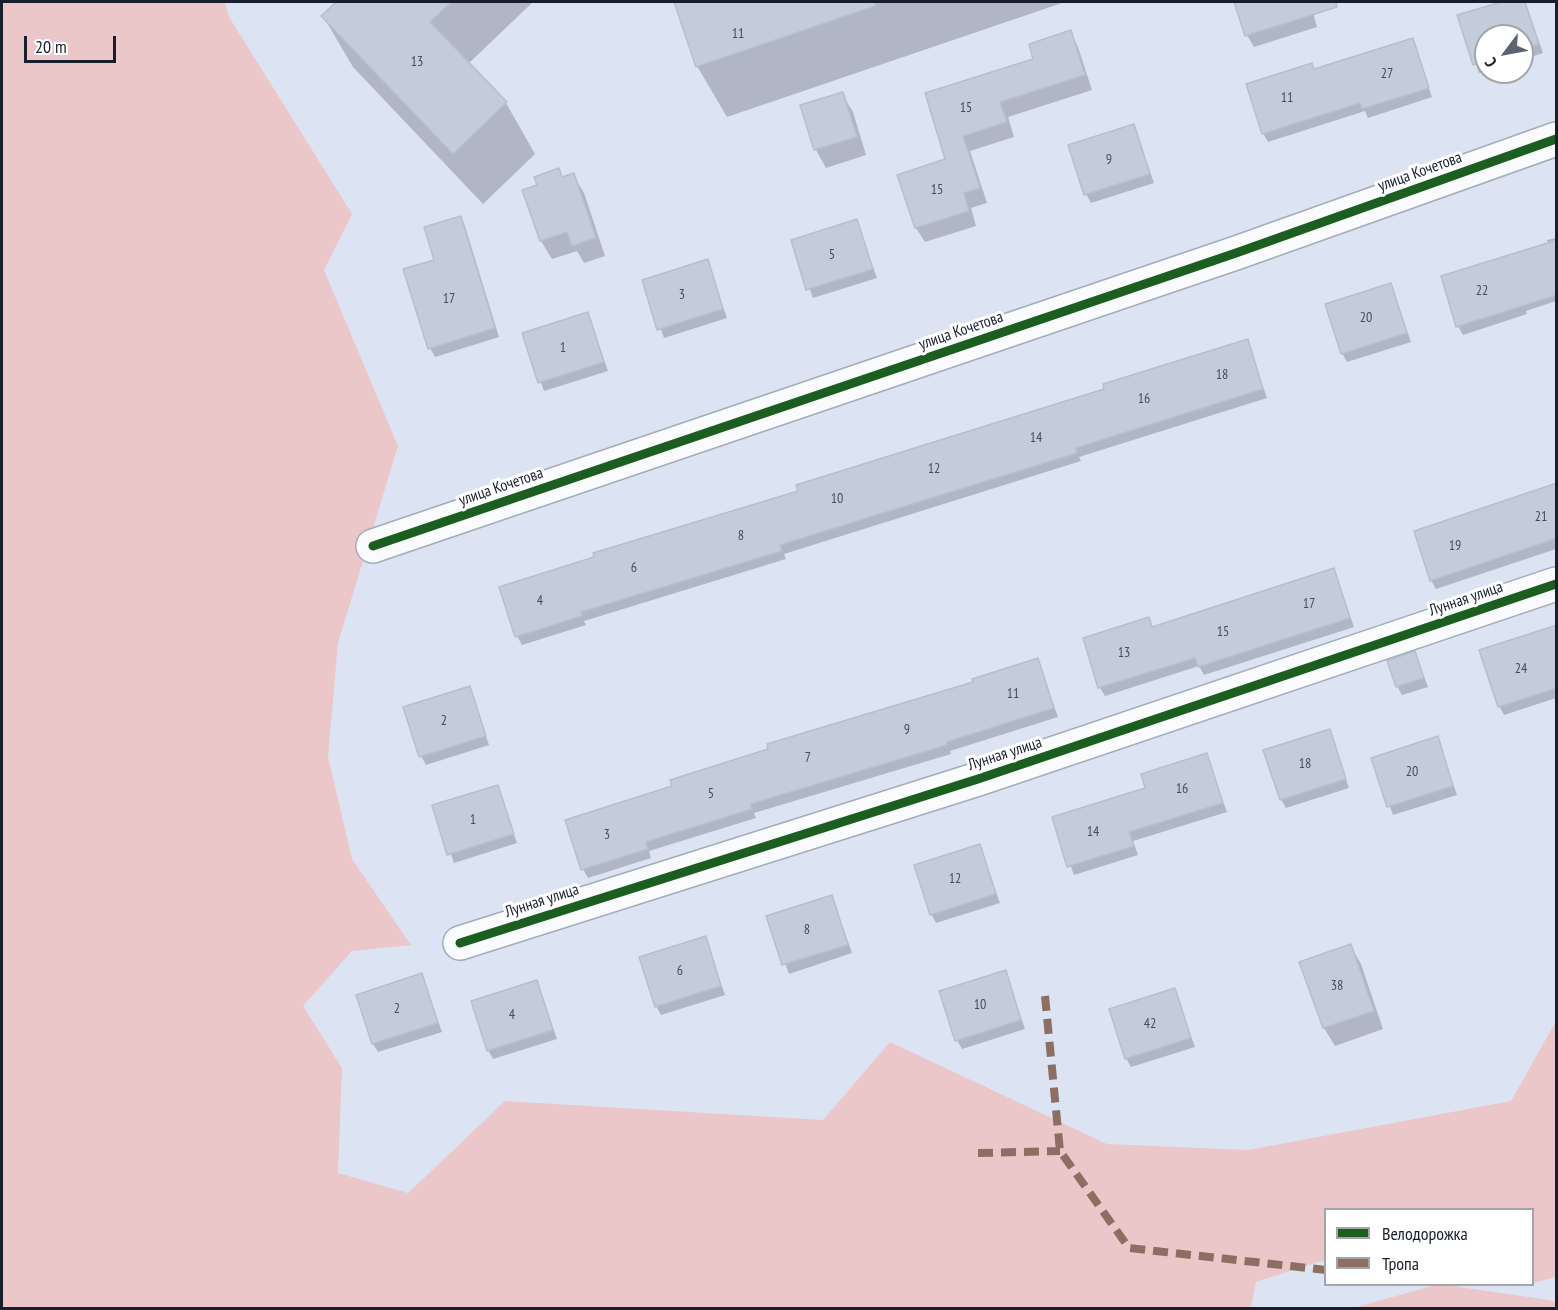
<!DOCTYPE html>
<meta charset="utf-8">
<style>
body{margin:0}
#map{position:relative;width:1558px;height:1310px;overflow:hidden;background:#dce4f4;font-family:"PT Sans Narrow",sans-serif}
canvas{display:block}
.frame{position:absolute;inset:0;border:3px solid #181e2b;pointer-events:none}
.legend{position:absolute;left:1324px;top:1208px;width:210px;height:78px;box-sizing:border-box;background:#fff;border:2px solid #a3a5aa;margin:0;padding:8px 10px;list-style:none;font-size:18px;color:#181e2b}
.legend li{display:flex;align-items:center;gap:12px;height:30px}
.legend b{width:30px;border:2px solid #a3a5aa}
.north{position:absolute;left:1474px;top:24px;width:60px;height:60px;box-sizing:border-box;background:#fff;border:2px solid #a3a5aa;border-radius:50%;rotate:238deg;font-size:16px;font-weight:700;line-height:24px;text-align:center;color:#181e2b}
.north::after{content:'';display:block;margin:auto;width:21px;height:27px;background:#5d6371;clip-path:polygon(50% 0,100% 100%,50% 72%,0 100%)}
.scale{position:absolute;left:24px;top:36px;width:92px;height:27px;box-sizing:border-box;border:3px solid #181e2b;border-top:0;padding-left:8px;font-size:18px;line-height:21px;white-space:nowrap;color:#181e2b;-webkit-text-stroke:4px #fff;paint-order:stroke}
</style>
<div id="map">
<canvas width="1558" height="1310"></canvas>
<div class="frame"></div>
<ul class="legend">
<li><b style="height:8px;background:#1b5e20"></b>Велодорожка</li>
<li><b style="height:8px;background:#8d6e63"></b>Тропа</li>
</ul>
<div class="north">С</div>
<div class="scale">20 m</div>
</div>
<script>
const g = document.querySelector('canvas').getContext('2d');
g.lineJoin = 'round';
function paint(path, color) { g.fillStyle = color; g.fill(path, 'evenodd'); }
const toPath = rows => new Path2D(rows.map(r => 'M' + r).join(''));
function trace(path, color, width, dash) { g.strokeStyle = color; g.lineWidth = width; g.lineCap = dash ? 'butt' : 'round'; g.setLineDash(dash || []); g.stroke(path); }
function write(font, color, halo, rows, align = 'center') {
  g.font = font + ' "PT Sans Narrow",sans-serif'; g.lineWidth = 6; g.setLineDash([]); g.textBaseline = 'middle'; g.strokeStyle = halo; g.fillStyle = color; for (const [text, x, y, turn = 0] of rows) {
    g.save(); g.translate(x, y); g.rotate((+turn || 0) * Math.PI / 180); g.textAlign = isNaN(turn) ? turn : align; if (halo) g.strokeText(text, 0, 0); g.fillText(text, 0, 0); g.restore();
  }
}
const green = toPath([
 [2,2,225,2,229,17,352,214,324,270,398,446,338,643,328,756,352,859,411,945,352,951,303,1006,342,1068,338,1173,408,1193,505,1101,823,1120,890,1042,1107,1144,1248,1150,1511,1101,1556,1021,1556,1277,1533,1283,1532,1210,1326,1210,1325,1260,1256,1282,1251,1308,2,1308],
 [1439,1284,1556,1301,1556,1308,1353,1308]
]);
const shadow = toPath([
 [339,2,533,2,468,64,506,103,535,154,483,204,353,67,323,16],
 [676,2,1065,2,727,117,697,66],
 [1236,2,1310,2,1317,27,1254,47,1247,35],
 [1506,2,1525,2,1543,53,1522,60,1522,36,1486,36,1486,71,1479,73,1459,16],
 [1070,32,1078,47,1092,90,1008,117,1014,137,970,151,987,203,971,208,976,226,925,242,916,228,899,176,947,160,926,94,1035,60],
 [1412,40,1432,97,1368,118,1365,111,1268,142,1263,133,1315,71],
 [842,94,853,112,866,155,826,168,816,150,802,106],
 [1134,126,1154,183,1091,203,1086,194],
 [558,170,563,178,573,175,584,193,605,256,584,263,577,251,552,259,541,241,524,191,539,186],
 [460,218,465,226,499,337,435,357,430,348,436,261],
 [856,221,877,278,813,298,793,241],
 [1556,238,1556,301,1526,311,1527,314,1463,335,1458,326,1548,244,1547,240],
 [707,261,727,318,664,338,643,281],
 [1391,285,1411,342,1347,362,1342,353],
 [588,314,608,371,544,391,524,334],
 [1247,341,1267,398,1079,457,1081,461,784,554,786,559,584,621,586,625,522,645,517,636,800,492],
 [1556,486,1556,549,1436,589,1431,580],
 [1334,570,1354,627,1204,675,1199,666,1105,696,1100,688,1084,639,1148,619,1153,628],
 [1556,627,1556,698,1504,715,1499,706],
 [1415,653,1428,687,1402,695,1397,686],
 [1037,660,1058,717,950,751,951,754,754,813,756,818,649,851,651,858,588,878,583,869,674,787],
 [469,688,489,745,426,765,421,756],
 [1329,731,1349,788,1286,808,1281,799],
 [1437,738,1457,795,1393,815,1373,759],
 [1206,755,1227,812,1133,841,1138,855,1074,875,1053,818,1147,789],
 [497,786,517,843,454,863,434,806],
 [979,846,1000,903,936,923,931,914],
 [832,897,852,953,789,974,768,917],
 [705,938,725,995,661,1015,656,1006],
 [1350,945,1361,964,1383,1029,1335,1046,1324,1028],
 [1005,971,1025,1029,962,1049,957,1040],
 [422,975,442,1032,378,1052,373,1044],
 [537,982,557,1039,493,1059,488,1050],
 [1174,990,1195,1047,1131,1067,1126,1058]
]);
const building = toPath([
 [336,2,451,2,430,22,507,102,453,154,321,16,336,2],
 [674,2,875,2,875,6,696,67,674,2],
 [1234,2,1336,2,1337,7,1245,36,1234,2],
 [1501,2,1525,2,1539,44,1522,50,1522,36,1486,36,1486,61,1473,65,1457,15,1501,2],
 [1071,30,1085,75,1000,102,1007,122,963,136,980,188,964,193,969,211,915,228,897,175,945,159,925,93,1033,59,1029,44,1071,30],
 [1413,38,1429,88,1362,109,1360,103,1262,134,1246,84,1312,63,1314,69,1413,38],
 [843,92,857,137,814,150,800,105,843,92],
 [1134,124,1150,174,1084,195,1068,145,1134,124],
 [559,168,562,177,574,173,596,238,572,246,567,232,540,241,522,190,537,185,534,177,559,168],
 [461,216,495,328,428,349,403,269,434,260,424,227,461,216],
 [857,219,873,269,806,290,791,240,857,219],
 [1557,240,1557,295,1456,327,1441,276,1557,240],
 [708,259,723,309,657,330,642,280,708,259],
 [1391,283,1407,333,1341,354,1325,304,1391,283],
 [588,312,604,362,538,383,522,333,588,312],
 [1248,339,1263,389,1076,448,1077,453,780,545,782,551,581,612,582,616,515,637,499,587,594,557,593,553,798,491,796,485,1104,389,1103,384,1248,339],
 [1557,483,1557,538,1430,581,1414,531,1557,483],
 [1334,568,1350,618,1198,667,1195,658,1098,688,1083,638,1149,617,1152,627,1334,568],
 [1557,625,1557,688,1498,707,1479,650,1557,625],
 [1415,651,1424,678,1396,687,1387,661,1415,651],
 [1038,658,1054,708,947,742,947,745,751,804,752,809,646,842,648,849,581,870,565,820,672,786,670,780,768,749,767,744,973,682,972,679,1038,658],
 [470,686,486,736,419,757,403,707,470,686],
 [1330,729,1346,779,1280,800,1263,750,1330,729],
 [1438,736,1453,786,1387,807,1371,758,1438,736],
 [1207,753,1223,803,1129,832,1134,846,1067,867,1052,817,1145,788,1141,774,1207,753],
 [498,785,514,834,447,855,432,805,498,785],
 [980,844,996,894,930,915,914,865,980,844],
 [832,895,848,945,782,965,766,916,832,895],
 [706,936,721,986,655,1007,639,957,706,936],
 [1351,944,1374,1011,1323,1028,1299,962,1351,944],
 [1006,970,1021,1020,955,1041,939,991,1006,970],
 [422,973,438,1023,372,1044,356,995,422,973],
 [537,980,553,1030,487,1051,471,1001,537,980],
 [1175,988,1191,1038,1125,1059,1109,1009,1175,988]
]);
const minor = toPath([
 [373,546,1236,253,1556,139],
 [460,943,978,779,1556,584]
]);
const quiet = toPath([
 [1045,996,1060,1151,1129,1248,1326,1270],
 [978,1153,1060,1151]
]);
const cycleway = toPath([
 [373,546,1236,253,1556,139],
 [460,943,978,779,1556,584]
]);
const numberNames = [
 ["11",738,34],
 ["13",417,62],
 ["27",1387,74],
 ["11",1287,98],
 ["15",966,108],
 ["9",1109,160],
 ["15",937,190],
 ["5",832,255],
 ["22",1482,291],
 ["3",682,295],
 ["17",449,299],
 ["20",1366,318],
 ["1",563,348],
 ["18",1222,375],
 ["16",1144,399],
 ["14",1036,438],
 ["12",934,469],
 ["10",837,499],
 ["21",1541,517],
 ["8",741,536],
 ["19",1455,546],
 ["6",634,568],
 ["4",540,601],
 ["17",1309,604],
 ["15",1223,632],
 ["13",1124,653],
 ["24",1521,669],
 ["11",1013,694],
 ["2",444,721],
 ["9",907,730],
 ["7",808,758],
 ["18",1305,764],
 ["20",1412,772],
 ["16",1182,789],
 ["5",711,794],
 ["1",473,820],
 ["14",1093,832],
 ["3",607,835],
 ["12",955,879],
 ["8",807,930],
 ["6",680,971],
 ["38",1337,986],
 ["10",980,1005],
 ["2",397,1009],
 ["4",512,1015],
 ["42",1150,1024]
];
const streetNames = [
 ["улица Кочетова",1420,172,-20],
 ["улица Кочетова",961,331,-19],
 ["улица Кочетова",501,487,-19],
 ["Лунная улица",1466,599,-19],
 ["Лунная улица",1005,754,-18],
 ["Лунная улица",542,901,-18]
];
paint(green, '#ecc7ca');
paint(shadow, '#0003');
paint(building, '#c3cdda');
trace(building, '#b6c0cc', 1.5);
trace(minor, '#a5abb9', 36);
trace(minor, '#fafbfd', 33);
trace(quiet, '#8d6e63', 8, [15, 8]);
trace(cycleway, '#1b5e20', 9);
write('14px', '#464c5a', null, numberNames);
write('16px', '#181e2b', '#fff', streetNames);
</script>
